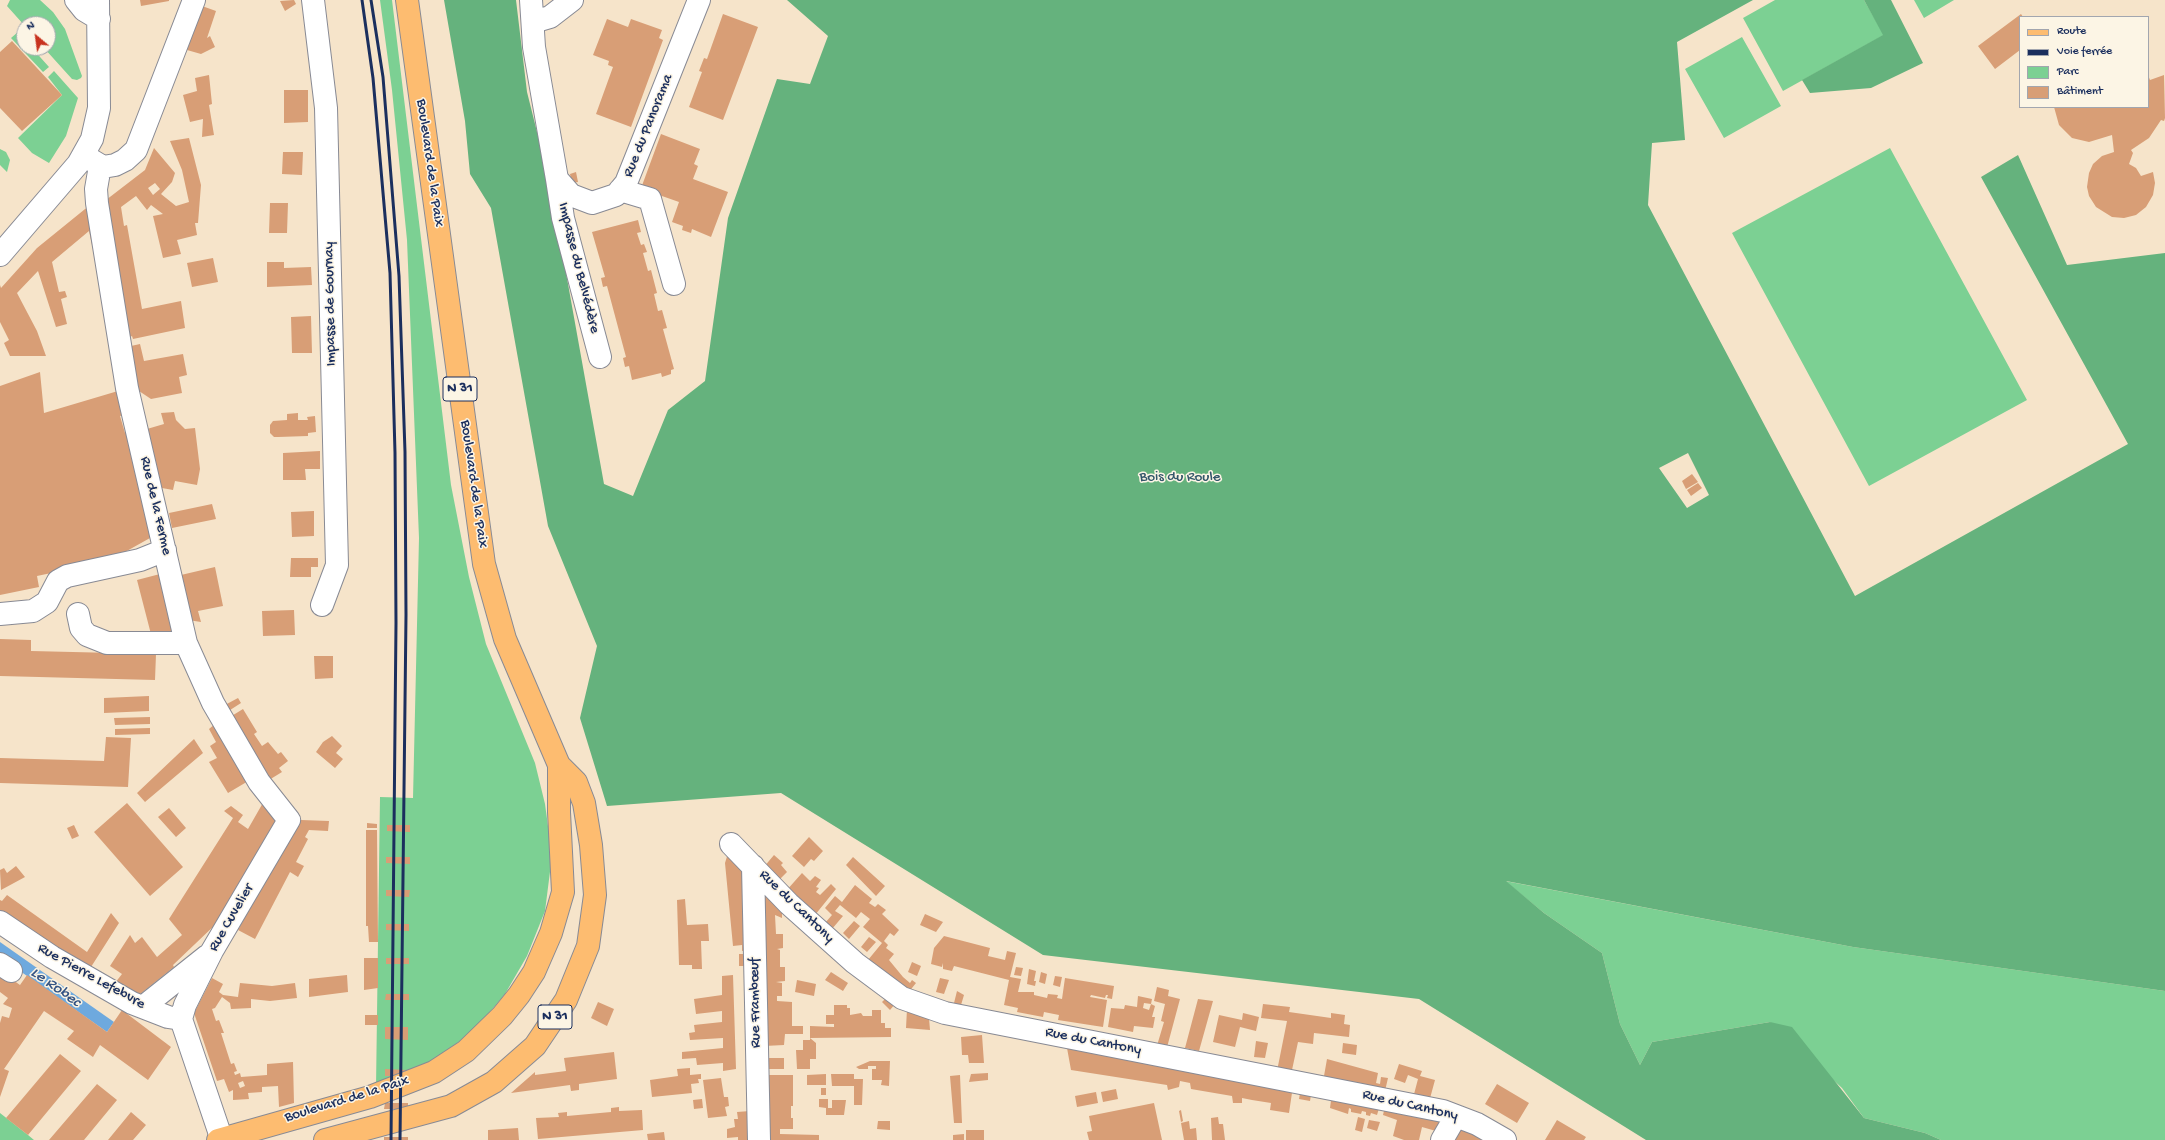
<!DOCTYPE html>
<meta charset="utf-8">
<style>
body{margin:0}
#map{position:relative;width:2165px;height:1140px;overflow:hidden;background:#f6e4ca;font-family:"Gochi Hand",sans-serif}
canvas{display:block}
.legend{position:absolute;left:2019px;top:16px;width:130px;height:92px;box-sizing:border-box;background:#fcf5e5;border:1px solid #a2a6af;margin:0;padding:5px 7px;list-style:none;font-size:12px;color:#1b2f5e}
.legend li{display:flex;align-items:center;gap:8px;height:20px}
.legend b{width:20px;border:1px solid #a2a6af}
.north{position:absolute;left:16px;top:16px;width:40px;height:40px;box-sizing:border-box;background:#fcf5e5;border:1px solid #a2a6af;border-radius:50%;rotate:331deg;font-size:11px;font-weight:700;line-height:16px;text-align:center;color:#1b2f5e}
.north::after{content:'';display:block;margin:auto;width:14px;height:18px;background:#c8321e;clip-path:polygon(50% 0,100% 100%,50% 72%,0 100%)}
</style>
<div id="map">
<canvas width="2165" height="1140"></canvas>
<ul class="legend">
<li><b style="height:5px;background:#fdbc70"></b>Route</li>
<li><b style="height:5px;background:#1b2f5e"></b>Voie ferrée</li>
<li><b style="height:11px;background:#7cd093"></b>Parc</li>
<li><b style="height:11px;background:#d89e76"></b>Bâtiment</li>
</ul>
<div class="north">N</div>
</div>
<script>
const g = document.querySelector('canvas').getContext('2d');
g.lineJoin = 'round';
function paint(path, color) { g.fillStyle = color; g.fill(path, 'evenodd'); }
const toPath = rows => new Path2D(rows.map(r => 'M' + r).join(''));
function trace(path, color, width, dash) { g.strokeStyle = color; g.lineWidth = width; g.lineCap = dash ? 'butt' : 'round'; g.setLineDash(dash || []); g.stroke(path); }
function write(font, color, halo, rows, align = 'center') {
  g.font = font + ' "Gochi Hand",sans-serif'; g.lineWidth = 3; g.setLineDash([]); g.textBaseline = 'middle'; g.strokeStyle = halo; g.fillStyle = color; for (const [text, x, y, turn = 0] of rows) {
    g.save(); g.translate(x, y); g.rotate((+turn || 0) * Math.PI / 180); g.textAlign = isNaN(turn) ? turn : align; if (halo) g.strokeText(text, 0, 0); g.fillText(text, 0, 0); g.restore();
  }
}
const green = toPath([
 [10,0,40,0,53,12,65,29,82,76,81,78,77,80,72,79,44,48,48,48,48,24,24,25,7,6],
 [380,0,392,0,451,485,469,577,486,644,535,763,545,804,552,856,545,911,527,956,505,994,474,1031,432,1061,376,1087,380,797,413,798,419,538,407,240,392,90],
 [1775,0,1864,0,1884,35,1783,91,1743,18],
 [1914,0,1954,0,1924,18],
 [18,32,24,39,24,48,32,48,49,67,43,72,11,38],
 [1742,37,1781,106,1724,138,1685,69],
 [54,71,78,98,66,136,49,163,32,153,18,138,62,95,48,77],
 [1890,148,2027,400,1869,486,1732,233],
 [0,149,6,152,10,160,7,172,0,165],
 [1505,881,1853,947,2165,991,2165,1140,1941,1140,1925,1133,1864,1118,1842,1088,1770,1022,1652,1042,1640,1065,1620,1024,1602,953,1544,913],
 [0,1113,28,1135,34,1140,0,1140]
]);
const forest = toPath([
 [444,0,516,0,527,92,550,184,604,484,633,496,668,410,705,381,728,218,777,79,810,84,828,36,787,0,1753,0,1677,42,1685,140,1652,143,1648,205,1855,596,2128,444,1981,177,2018,155,2067,265,2165,253,2165,991,1853,947,1506,881,1544,913,1602,953,1620,1024,1640,1065,1652,1042,1770,1022,1792,1027,1864,1118,1925,1133,1941,1140,1646,1140,1419,999,1043,955,781,793,607,806,580,718,597,646,548,526,491,208,470,174,465,121],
 [1688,453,1709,495,1687,508,1659,468],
 [1864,0,1891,0,1923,63,1871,88,1810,93,1802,80,1883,35]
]);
const water = toPath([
 [0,942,114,1022,107,1032,0,957]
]);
const building = toPath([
 [140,0,169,0,169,1,141,6],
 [294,0,296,4,285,11,280,1],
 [202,6,216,11,207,38,210,36,215,47,201,54,187,50],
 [723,14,758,27,723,120,689,107,702,72,699,71,704,58,707,59],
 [2021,14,2023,17,2020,17,2020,50,1995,69,1978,46],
 [607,19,628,27,631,19,662,30,659,38,663,40,631,127,596,114,613,67,608,65,609,61,593,55],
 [12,41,62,95,22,131,0,108,0,52],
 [209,75,212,104,209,105,214,135,202,137,203,119,190,122,183,95,197,91,195,78],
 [2148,75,2150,80,2164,75,2165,118,2164,121,2161,120,2149,138,2131,150,2133,153,2129,164,2136,168,2141,176,2153,172,2155,183,2153,195,2146,207,2136,215,2124,218,2112,217,2096,207,2089,196,2087,187,2089,173,2093,164,2102,156,2114,152,2112,135,2089,142,2072,138,2059,125,2054,107,2148,107],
 [284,90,308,90,308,122,284,123],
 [661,134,700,149,694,164,698,166,693,179,728,192,711,237,692,229,691,233,682,230,683,226,672,222,679,202,662,196,661,199,640,191],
 [189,138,201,185,198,223,195,223,197,235,177,240,181,254,163,258,153,216,163,214,151,205,147,210,136,196,121,207,124,226,127,225,142,309,181,301,185,328,133,339,132,336,130,337,106,200,145,170,154,148,175,173,172,182,161,194,176,206,189,202,182,170,170,141],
 [155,183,160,189,153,195,148,188],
 [283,152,303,152,302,175,282,174],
 [576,172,578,182,572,183,570,174],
 [270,203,288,203,287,233,269,233],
 [90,205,97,242,92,245,89,231,52,262,59,292,65,291,67,297,61,299,67,324,56,327,38,271,17,293,37,331,46,356,10,356,4,343,9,340,0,322,0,285,1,288,37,248],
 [638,220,641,232,637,233,641,245,644,244,647,252,643,253,648,271,651,270,657,293,654,294,658,311,662,310,667,328,663,329,674,369,671,370,671,374,662,377,661,373,632,380,629,366,625,367,623,358,626,357,607,286,603,287,601,278,605,277,592,232],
 [213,258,218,282,192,287,187,263],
 [267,262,284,262,284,268,311,267,312,285,267,287],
 [311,316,312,353,292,353,291,317],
 [140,344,144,361,183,354,187,375,179,377,182,393,151,399,139,391,131,346],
 [40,372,44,413,118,391,124,415,120,416,125,433,128,433,150,538,125,552,127,557,37,576,39,587,0,595,0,386],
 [174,412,176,420,185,429,195,428,200,469,197,485,175,481,173,490,162,488,147,429,164,424,161,413],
 [298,413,298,420,308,420,307,417,315,416,316,432,308,433,308,436,278,437,274,437,270,433,270,425,273,421,287,420,287,414],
 [320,451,320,469,305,469,306,480,283,480,283,453],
 [1692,474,1698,482,1686,489,1682,481],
 [1698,483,1702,488,1691,496,1687,490],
 [212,504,216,519,172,528,169,513],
 [314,511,314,536,292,537,291,512],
 [291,558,318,558,318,567,311,567,311,577,290,577],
 [215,567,223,606,198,611,201,622,188,620,181,575],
 [160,574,175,636,153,642,137,580],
 [294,610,295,635,263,636,262,611],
 [0,639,31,640,31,651,156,654,155,680,0,676],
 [314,656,333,656,333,678,315,679],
 [149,696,149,711,104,713,104,698],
 [238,698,241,703,227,712,223,706],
 [243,709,257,732,254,734,262,746,268,742,278,754,281,752,288,761,279,768,282,772,269,780,230,717],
 [150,717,150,724,115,725,114,718],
 [215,724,250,780,228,793,209,762,217,758,210,746,216,742,209,729],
 [150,728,150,734,115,735,115,729],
 [332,736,342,746,336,753,343,759,335,768,316,752,323,742],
 [106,737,131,738,128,787,0,783,0,758,104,761],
 [194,739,203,753,145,802,137,793],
 [264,801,275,820,275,828,217,923,173,965,174,967,139,995,115,983,122,974,110,966,130,935,135,943,142,937,157,957,182,935,169,919,233,818,224,811,231,806,243,815,238,822,248,829],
 [127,803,183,867,150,896,94,832],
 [169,808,186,828,176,837,158,817],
 [301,820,329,821,328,831,309,830,305,837,308,839,296,862,304,866,298,877,290,872,255,939,238,930,292,829],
 [367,823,377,824,377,828,367,828],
 [74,825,79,836,72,839,67,828],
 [387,825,410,825,410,832,387,831],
 [366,830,377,830,378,942,369,942,368,926,366,926],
 [809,837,823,851,814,861,811,859,804,867,792,856],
 [729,850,742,864,747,950,742,951,742,945,733,946,725,863],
 [774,855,783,863,781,865,787,872,777,882,763,868],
 [386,857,410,857,410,864,386,863],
 [853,857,885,886,876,896,846,865],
 [16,866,25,877,1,890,0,870,4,868,7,873],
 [802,873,810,881,815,876,821,880,816,887,819,888,816,892,820,895,831,884,836,889,815,915,786,891],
 [855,885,872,899,869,903,875,907,878,904,886,910,882,914,899,930,894,936,890,933,884,941,888,945,886,948,894,954,889,960,903,977,910,983,912,980,916,983,908,993,868,960,882,943,863,927,870,919,861,912,856,918,840,905,835,911,843,916,832,929,825,923,832,915,825,908,835,896,842,902],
 [386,890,410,890,409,897,386,896],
 [767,893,782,906,782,918,775,915,776,934,783,934,783,948,777,949,780,950,780,967,785,967,785,981,776,982,782,983,782,996,777,996,777,1001,792,1002,792,1026,803,1026,803,1034,785,1034,784,1045,764,1046,761,896],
 [7,895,87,952,111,913,119,923,91,967,58,951,0,910,0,900,2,901],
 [685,899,687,925,708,924,709,941,701,941,702,969,692,969,692,965,679,965,677,900],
 [925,914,943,922,936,932,920,925],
 [854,921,860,926,849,939,843,933],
 [386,924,409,924,409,931,386,930],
 [944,936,990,948,988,956,1005,960,1007,951,1016,953,1010,977,1021,979,1018,992,1034,992,1034,995,1047,998,1048,994,1058,995,1057,998,1062,999,1065,978,1114,986,1112,999,1107,998,1108,995,1106,995,1105,998,1091,995,1090,997,1107,1000,1103,1027,1058,1020,1059,1015,1044,1012,1043,1017,1017,1012,1018,1008,1004,1005,1009,980,954,966,952,971,943,969,943,963,942,967,931,964,934,948],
 [869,937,876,942,867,952,861,947],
 [739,954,747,954,747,966,739,966],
 [364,958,378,958,378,988,364,990],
 [386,958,409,958,409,964,386,964],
 [912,962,921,966,917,976,908,972],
 [1016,967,1023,968,1021,976,1014,975],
 [1029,969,1036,971,1034,981,1036,981,1035,986,1027,984],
 [0,971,20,985,27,975,107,1032,122,1010,171,1047,148,1080,100,1045,93,1057,67,1039,74,1031,44,1011,4,1069,9,1071,0,1097,0,1023,2,1016,9,1018,12,1008,3,1004,8,998,0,992],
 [831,972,848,983,843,991,825,980],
 [1041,972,1047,974,1045,984,1039,982],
 [347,975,348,992,309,997,309,979],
 [733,975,736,1069,723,1071,723,1063,697,1065,696,1058,682,1059,682,1052,723,1048,723,1038,690,1040,689,1033,695,1032,694,1025,722,1022,722,1011,696,1014,694,999,722,995,722,976],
 [1055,976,1062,977,1060,987,1053,985],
 [212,978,223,984,219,992,223,995,238,997,240,983,272,986,295,983,297,998,270,1001,251,999,251,1008,231,1009,230,1003,222,997,215,1008,212,1009,216,1021,219,1020,224,1033,221,1033,231,1064,234,1063,237,1071,234,1072,235,1075,240,1073,241,1077,267,1075,267,1064,293,1062,294,1103,279,1107,278,1086,262,1087,262,1092,248,1093,249,1099,233,1100,233,1090,229,1092,224,1079,217,1081,194,1013],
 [243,1081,245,1086,240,1088,238,1083],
 [940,978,949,980,944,994,936,992],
 [797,980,816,984,814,996,795,992],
 [1157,987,1169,990,1168,996,1180,999,1166,1051,1156,1049,1164,1022,1161,1021,1165,1004,1154,1001],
 [957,991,964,995,961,1005,954,1003],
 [386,994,409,994,409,1000,385,1000],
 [1138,996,1152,999,1151,1004,1155,1006,1152,1017,1155,1017,1153,1028,1134,1026,1133,1032,1108,1027,1111,1008,1124,1009,1125,1005,1137,1007],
 [1144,1003,1151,1004,1149,1010,1143,1008],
 [887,997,895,1004,890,1010,882,1002],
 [1198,999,1213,1001,1199,1051,1185,1048],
 [598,1002,614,1009,607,1026,591,1018],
 [1263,1004,1290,1007,1289,1012,1331,1018,1331,1013,1345,1015,1344,1024,1350,1025,1349,1037,1314,1033,1313,1044,1298,1042,1292,1070,1277,1071,1287,1021,1261,1018],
 [834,1005,847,1005,847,1008,850,1008,850,1015,861,1013,863,1016,872,1016,872,1010,881,1010,881,1023,885,1023,885,1028,891,1028,891,1037,810,1038,816,1043,816,1059,810,1059,810,1069,797,1069,796,1050,803,1050,803,1040,810,1040,810,1026,834,1027,834,1024,826,1024,826,1015,834,1015],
 [907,1009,929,1018,930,1030,906,1028],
 [1243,1013,1259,1017,1256,1031,1240,1027,1235,1047,1213,1042,1219,1015,1242,1020],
 [365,1015,378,1015,378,1025,365,1025],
 [385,1027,408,1027,408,1040,385,1039],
 [982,1035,984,1063,969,1063,968,1055,962,1055,961,1037],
 [1256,1041,1268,1043,1265,1058,1254,1057],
 [1343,1043,1357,1045,1356,1055,1342,1053],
 [1067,1048,1293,1086,1289,1113,1270,1110,1271,1103,1252,1100,1242,1098,1242,1103,1233,1103,1232,1096,1191,1089,1190,1083,1180,1081,1179,1087,1168,1090,1167,1085,1071,1070],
 [614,1052,617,1079,579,1084,579,1090,571,1091,570,1085,511,1093,535,1072,535,1075,566,1071,564,1058],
 [60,1054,81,1071,28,1135,6,1118],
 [764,1058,784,1058,784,1069,764,1069],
 [1327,1059,1378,1073,1376,1083,1380,1084,1381,1077,1388,1078,1385,1091,1324,1076],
 [870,1061,890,1061,889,1086,881,1085,882,1080,872,1080,872,1069,876,1069,876,1066,868,1066,868,1069,859,1069,856,1067],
 [1399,1064,1422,1071,1420,1076,1435,1080,1429,1102,1413,1098,1418,1079,1408,1075,1405,1083,1394,1079],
 [690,1068,690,1075,701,1074,701,1079,698,1079,699,1083,691,1084,692,1093,652,1097,650,1080,678,1076,677,1069],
 [385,1069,408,1070,408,1076,385,1076],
 [988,1073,988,1080,969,1082,971,1074],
 [826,1074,826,1085,807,1085,807,1075],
 [831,1074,854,1074,854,1079,863,1079,862,1105,854,1105,854,1086,832,1086],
 [764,1075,793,1075,793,1106,791,1106,791,1118,793,1118,793,1129,780,1129,780,1134,819,1135,819,1140,765,1140],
 [960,1075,962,1123,954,1123,950,1076],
 [721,1078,724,1097,728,1097,729,1106,725,1107,727,1116,708,1118,703,1080],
 [97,1084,117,1100,84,1140,49,1140],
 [1497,1084,1529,1103,1517,1123,1485,1104],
 [1301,1087,1312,1089,1310,1101,1299,1099],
 [821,1088,826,1088,826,1095,821,1095],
 [1116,1089,1118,1099,1103,1102,1101,1092],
 [1096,1092,1098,1103,1077,1107,1075,1096],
 [1332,1093,1380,1105,1377,1115,1371,1113,1370,1116,1366,1115,1366,1112,1362,1111,1361,1114,1351,1112,1351,1109,1349,1108,1348,1114,1330,1108],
 [702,1099,703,1108,694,1109,693,1100],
 [819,1099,828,1099,828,1108,832,1108,832,1100,846,1100,844,1115,826,1115,826,1108,819,1107],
 [385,1103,408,1103,408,1109,384,1109],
 [1154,1103,1162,1140,1089,1140,1087,1132,1092,1131,1089,1116],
 [1385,1106,1441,1120,1436,1131,1422,1127,1419,1140,1404,1140,1393,1136,1397,1120,1383,1115],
 [619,1107,619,1111,642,1110,643,1130,538,1139,536,1118,559,1117,558,1113,567,1112,567,1116,611,1112,611,1108],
 [1181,1110,1183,1121,1181,1122,1179,1111],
 [750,1111,751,1140,738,1140,738,1137,727,1138,727,1129,735,1127,734,1119,738,1119,737,1112],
 [131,1112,146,1125,133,1140,108,1140],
 [1218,1117,1219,1124,1223,1124,1225,1140,1212,1140,1211,1118],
 [1358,1117,1365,1119,1362,1132,1355,1130],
 [1369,1120,1380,1122,1377,1131,1367,1128],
 [1557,1120,1586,1137,1584,1140,1545,1140],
 [878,1121,890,1121,890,1130,877,1129],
 [1189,1121,1190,1129,1196,1128,1197,1140,1184,1140,1181,1123],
 [1465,1125,1491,1140,1447,1140],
 [518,1128,519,1140,488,1140,488,1130],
 [966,1130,984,1130,984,1140,966,1140],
 [664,1132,665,1140,648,1140,647,1134],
 [964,1134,964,1140,953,1140,953,1135],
 [384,1137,408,1137,408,1140,384,1140]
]);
const minor = toPath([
 [76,0,84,10,99,19],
 [313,0,326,108,337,565,322,605],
 [531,0,534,47,557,179,571,195,592,203,616,195,626,183,699,0],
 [533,22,550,17,572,0],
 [88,158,103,167,115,165,125,160,136,150,194,0],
 [100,166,96,189,97,203,127,388,186,643,213,703,259,782,289,820,212,951,185,1005,181,1019],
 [557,179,563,218,600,357],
 [620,190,650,199,674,284],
 [0,255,78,164,92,139,99,108,98,0],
 [0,614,33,611,47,602,58,581,67,576,140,560,165,550],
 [78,614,81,628,87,635,107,643,186,643],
 [731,844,789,904,855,963,902,998,945,1013,1443,1111,1477,1124,1505,1140],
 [753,866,759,1140],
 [0,922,52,957,132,1003,168,1017,181,1019],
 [0,964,11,971],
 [143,1007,207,956],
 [181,1019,222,1140],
 [1442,1140,1456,1116]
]);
const major = toPath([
 [218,1140,370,1097,434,1072,466,1051,502,1016,519,995,534,972,551,933,563,892,559,812,559,765],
 [325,1140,451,1106,494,1082,535,1046,566,1000,588,946,595,895,591,845,584,803,576,782,559,765,505,639,484,564,407,0]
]);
const rail = toPath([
 [362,0,373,78,390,273,395,453,396,623,391,1140],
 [371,0,383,77,399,276,405,452,406,615,400,1140]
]);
const shields = [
 [460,389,34],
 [555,1017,34]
];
const shieldNames = [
 ["N 31",460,389],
 ["N 31",555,1017]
];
const streetNames = [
 ["Rue du Panorama",649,126,-68],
 ["Boulevard de la Paix",429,163,82],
 ["Impasse du Belvédère",578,268,76],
 ["Impasse de Gournay",331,304,-91],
 ["Boulevard de la Paix",473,484,82],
 ["Rue de la Ferme",155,506,77],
 ["Rue du Cantony",796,907,44],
 ["Rue Cuvelier",232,918,-60],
 ["Rue Pierre Lefebvre",91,977,29],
 ["Rue Frambœuf",756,1003,-91],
 ["Rue du Cantony",1093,1042,11],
 ["Boulevard de la Paix",347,1100,-17],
 ["Rue du Cantony",1410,1106,13]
];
const parkNames = [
 ["Bois du Roule",1180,478]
];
const waterNames = [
 ["Le Robec",55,988,35]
];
paint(green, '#7cd093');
paint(forest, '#65b27d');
paint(water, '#6ea9de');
paint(building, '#d89e76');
trace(minor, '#888a94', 24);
trace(major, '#888a94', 24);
trace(minor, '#fff', 22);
trace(major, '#fdbc70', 22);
trace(rail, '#1b2f5e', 3);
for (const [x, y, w] of shields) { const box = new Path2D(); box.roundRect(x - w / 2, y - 12, w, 24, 3); g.fillStyle = '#fcf5e5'; g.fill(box); trace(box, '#1b2f5e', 1); }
write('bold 14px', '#1b2f5e', null, shieldNames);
write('15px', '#1b2f5e', '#fcf5e5', streetNames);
write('15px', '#33576b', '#fcf5e5', parkNames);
write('italic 16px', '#345484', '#fcf5e5', waterNames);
</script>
